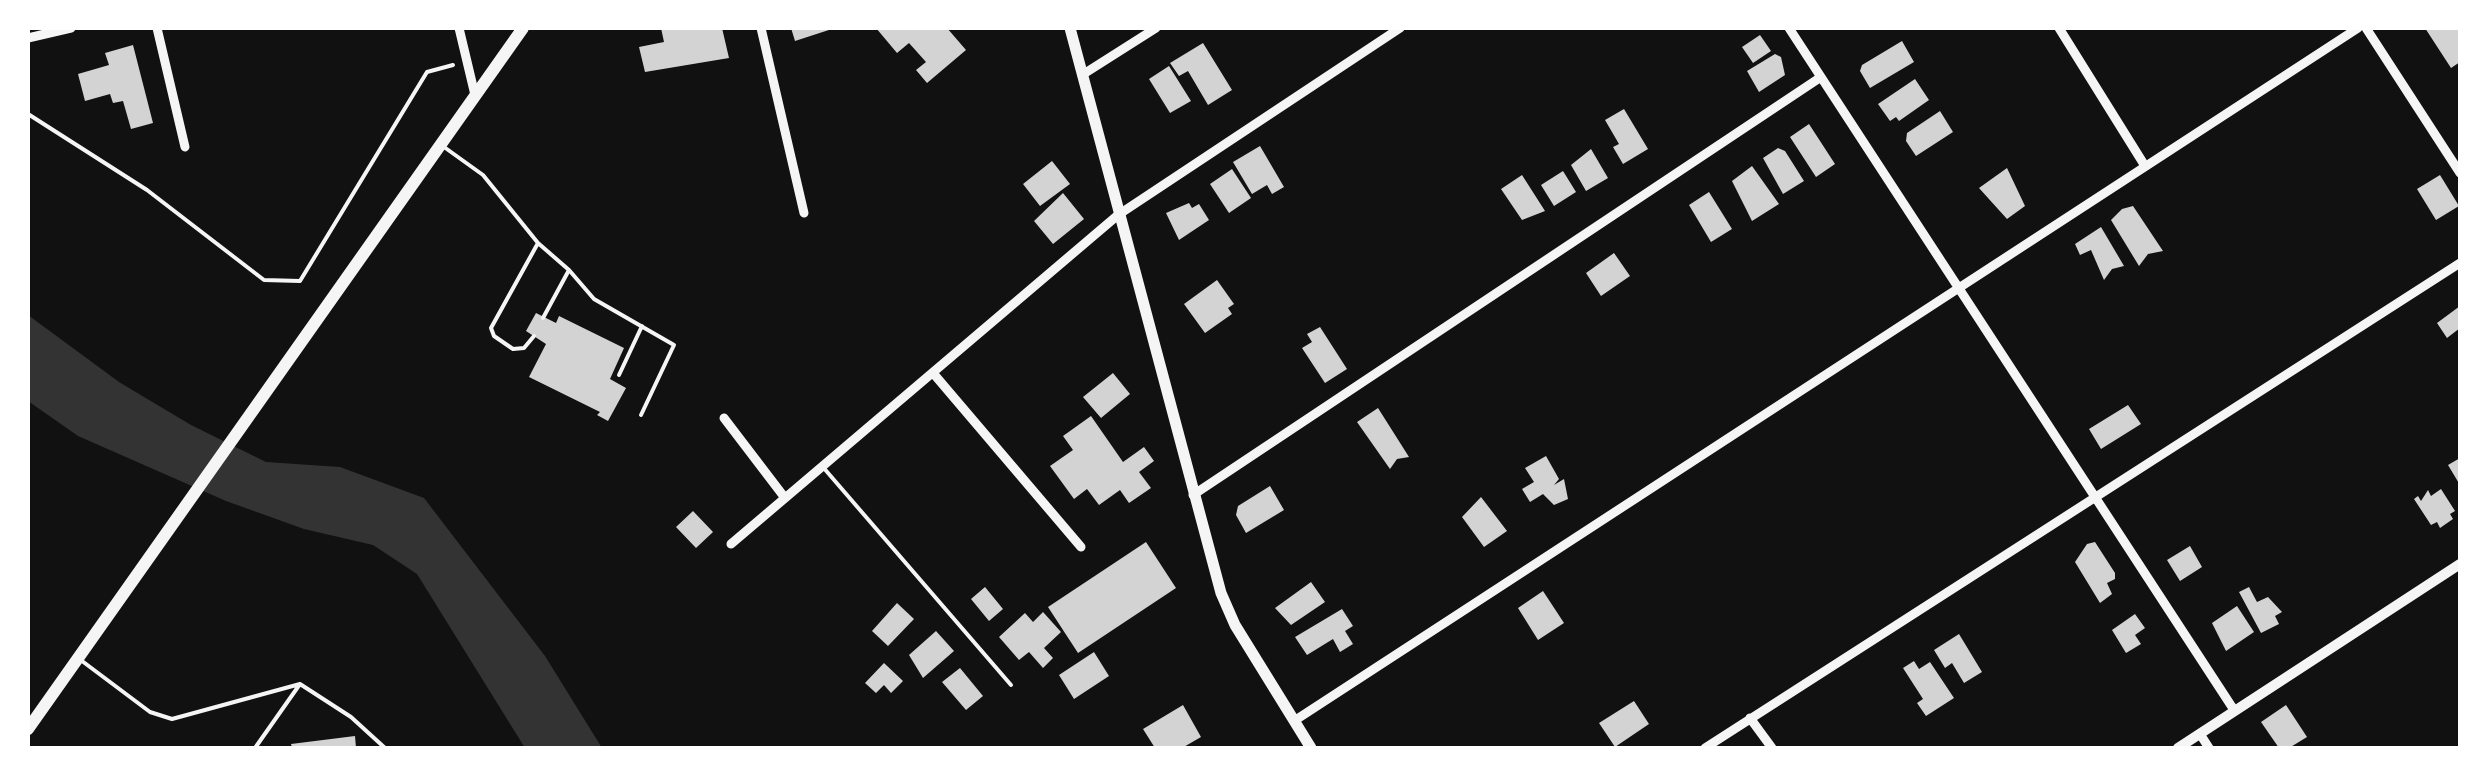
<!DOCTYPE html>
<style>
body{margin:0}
#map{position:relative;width:2488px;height:776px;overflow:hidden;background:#111;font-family:Signika,sans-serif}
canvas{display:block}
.frame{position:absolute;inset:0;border:30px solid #fff;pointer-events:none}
</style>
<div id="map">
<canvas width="2488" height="776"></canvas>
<div class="frame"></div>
</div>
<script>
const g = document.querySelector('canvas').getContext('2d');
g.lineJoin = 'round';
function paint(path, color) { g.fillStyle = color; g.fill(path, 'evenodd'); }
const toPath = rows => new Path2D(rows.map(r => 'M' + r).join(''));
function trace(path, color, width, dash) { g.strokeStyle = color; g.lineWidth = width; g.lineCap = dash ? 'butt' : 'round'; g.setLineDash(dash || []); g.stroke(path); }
const water = toPath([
 [28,315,119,382,191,425,266,462,340,467,424,498,545,656,602,748,525,748,417,574,373,545,304,529,226,501,78,436,28,401]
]);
const building = toPath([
 [661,28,722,28,729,58,645,72,639,47,664,42],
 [791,28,835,28,795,41],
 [876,28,947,28,966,50,927,83,916,70,926,62,909,43,897,53],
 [2425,28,2460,28,2460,62,2451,68],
 [1760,35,1771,51,1753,63,1742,47],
 [1902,41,1914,62,1870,88,1860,71,1862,65],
 [1203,43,1232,90,1208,105,1188,71,1179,76,1170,63],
 [133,45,153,123,131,129,123,101,113,103,110,94,85,101,78,74,109,65,105,53],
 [1775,54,1781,57,1785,75,1759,92,1747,71],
 [1169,66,1191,101,1170,113,1149,79],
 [1915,79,1929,100,1899,121,1896,117,1890,121,1878,104],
 [1624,109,1648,149,1623,164,1613,147,1619,144,1605,120],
 [1940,111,1953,132,1916,156,1906,141,1907,133],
 [1809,124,1835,164,1816,177,1790,137],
 [1260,146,1284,187,1272,194,1267,185,1252,194,1233,162],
 [1778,148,1785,151,1804,181,1783,194,1763,158],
 [1591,149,1608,178,1586,191,1571,165],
 [1052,161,1070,184,1040,206,1023,184],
 [1752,166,1779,204,1752,221,1732,181],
 [2007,168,2025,206,2007,219,1979,188],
 [1232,169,1251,198,1229,213,1210,184],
 [1563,171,1576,192,1554,206,1541,185],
 [1522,175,1545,211,1522,220,1501,189],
 [2440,175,2459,206,2436,220,2417,189],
 [1709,192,1732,229,1711,242,1689,205],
 [1063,193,1084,219,1053,244,1034,221],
 [1189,203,1192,208,1199,204,1209,220,1179,240,1166,213],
 [2133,206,2163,251,2148,254,2139,266,2111,220,2122,209],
 [2101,227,2124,266,2112,269,2104,280,2091,250,2080,255,2075,244],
 [1614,253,1630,276,1601,296,1586,273],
 [1217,280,1234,304,1228,308,1232,314,1205,333,1184,304],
 [2460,306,2460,328,2447,338,2437,323],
 [536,313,556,323,559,316,624,348,610,379,626,388,608,421,597,415,600,412,529,377,546,344,526,331],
 [1320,327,1347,369,1325,383,1302,348,1312,342,1307,334],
 [1113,373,1130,394,1101,418,1083,397],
 [2128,405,2141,424,2101,449,2089,429],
 [1378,408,1409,457,1397,459,1390,469,1357,422],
 [1091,416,1123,462,1144,447,1154,461,1139,472,1151,488,1129,503,1120,490,1099,505,1087,489,1074,499,1050,466,1073,450,1063,436],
 [1546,456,1559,479,1554,485,1564,479,1568,499,1554,505,1543,494,1530,502,1522,489,1534,482,1525,468],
 [2460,458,2460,485,2448,465],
 [1270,486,1284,510,1246,533,1236,515,1238,506],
 [2441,489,2455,511,2450,514,2453,519,2440,528,2437,522,2431,525,2414,499,2418,496,2421,501,2428,490,2431,496],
 [1481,497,1507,531,1484,547,1462,517],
 [693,511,713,532,696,548,676,527],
 [1146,542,1176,588,1078,653,1048,607],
 [2095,542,2115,573,2115,579,2107,583,2112,594,2100,603,2075,562,2087,544],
 [2190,546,2202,567,2180,581,2167,560],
 [1311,582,1325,602,1291,625,1275,608],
 [985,587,1003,609,989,621,971,599],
 [2249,587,2257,602,2268,597,2282,612,2275,616,2279,624,2261,633,2239,592],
 [1543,591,1564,623,1538,640,1518,608],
 [897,603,914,619,888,646,872,631],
 [2237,606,2254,632,2226,651,2212,623],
 [1342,609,1353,626,1345,631,1353,644,1340,652,1333,639,1307,655,1295,637],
 [1043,612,1061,632,1044,648,1053,658,1043,668,1029,652,1019,660,999,637,1025,613,1033,622],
 [2135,614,2145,628,2135,635,2141,644,2126,653,2112,630],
 [936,631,954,651,923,678,909,655],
 [1959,634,1982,672,1964,683,1952,663,1945,668,1934,650],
 [1094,652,1109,676,1074,699,1059,675],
 [1914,661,1919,669,1930,662,1954,698,1926,716,1917,703,1923,699,1903,668],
 [884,663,903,681,891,693,884,685,876,693,865,683],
 [960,668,983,696,966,710,942,682],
 [1634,701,1649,724,1615,747,1599,723],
 [1183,705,1201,737,1182,748,1155,748,1143,729],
 [2286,705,2307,737,2289,748,2279,748,2261,722],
 [355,736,356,748,292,748,291,744]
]);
const path = toPath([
 [28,114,147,190,264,280,300,281,427,72,453,65]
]);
const service = toPath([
 [444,147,483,175,538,243,491,328,494,336,513,349,524,348,534,336],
 [538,243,569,270,543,318],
 [569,270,594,299,674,345,641,415],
 [619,375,642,326],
 [822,466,1011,685],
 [82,661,150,712,172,719,300,684,351,717,385,748],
 [255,748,300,684]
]);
const minor = toPath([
 [157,28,185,147],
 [459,28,475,95],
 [761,28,804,213],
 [1789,28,2234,710],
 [2059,28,2145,166],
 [2366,28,2460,173],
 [28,38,71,28],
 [1082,75,1156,28],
 [933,373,1081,547],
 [724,418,785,498],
 [1193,495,1821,77],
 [731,544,1118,215,1400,28],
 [1750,718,1772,748],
 [1294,721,2358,28],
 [2200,734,2209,748],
 [1705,748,2460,263]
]);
const tertiary = toPath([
 [2178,748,2460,564]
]);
const secondary = toPath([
 [1070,28,1221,593,1235,625,1311,748]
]);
const primary = toPath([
 [28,729,523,28]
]);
paint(water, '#333');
paint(building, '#d3d3d3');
trace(path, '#f5f5f5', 4);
trace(service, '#f5f5f5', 4);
trace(minor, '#f5f5f5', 9);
trace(tertiary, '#f5f5f5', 10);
trace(secondary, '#f5f5f5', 11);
trace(primary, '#f5f5f5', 12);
</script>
